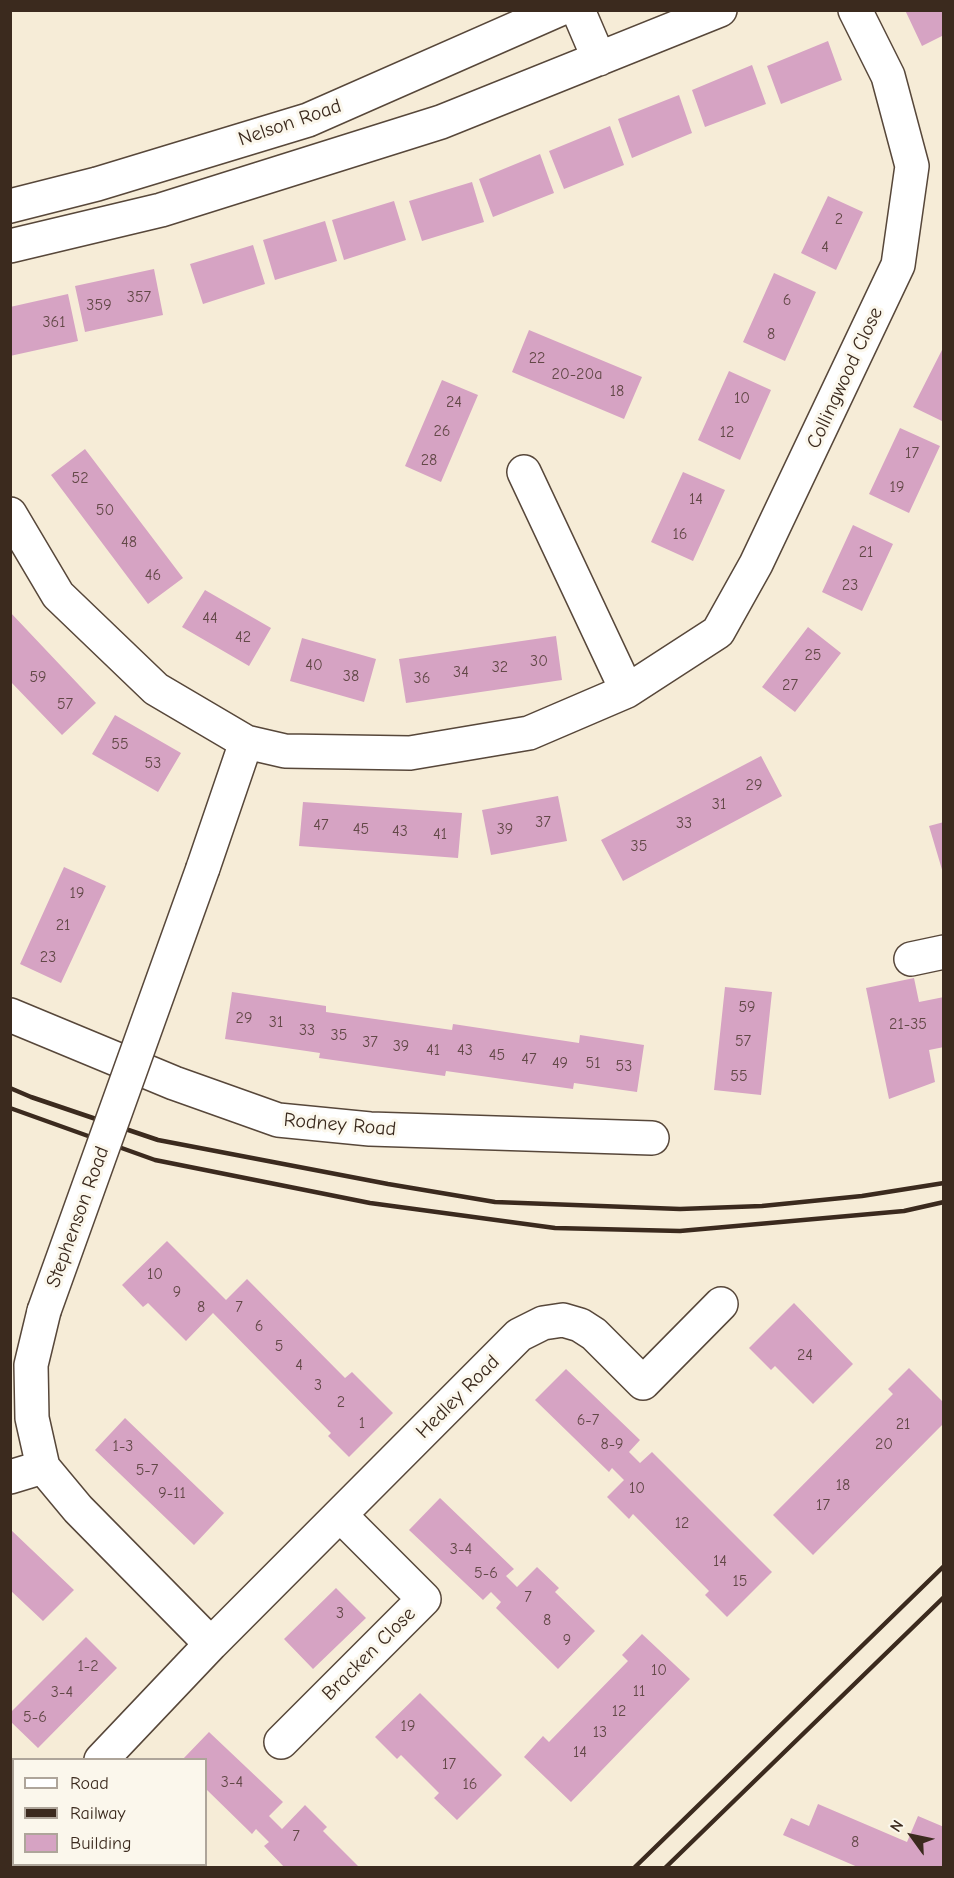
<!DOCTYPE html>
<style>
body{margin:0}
#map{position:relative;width:954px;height:1878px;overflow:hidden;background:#f6ecd7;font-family:"Comic Neue",sans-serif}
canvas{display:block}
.frame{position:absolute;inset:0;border:12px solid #3b2a1e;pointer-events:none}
.legend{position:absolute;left:12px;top:1758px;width:195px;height:108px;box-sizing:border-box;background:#fbf7ec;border:2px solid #aea59a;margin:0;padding:8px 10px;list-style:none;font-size:18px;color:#3b2a1e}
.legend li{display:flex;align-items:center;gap:12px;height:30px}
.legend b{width:30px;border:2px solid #aea59a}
.north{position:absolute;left:882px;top:1806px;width:60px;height:60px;-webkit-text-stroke:4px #fbf7ec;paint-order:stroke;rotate:303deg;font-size:16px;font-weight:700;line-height:24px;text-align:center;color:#3b2a1e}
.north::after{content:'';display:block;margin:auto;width:21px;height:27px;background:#3b2a1e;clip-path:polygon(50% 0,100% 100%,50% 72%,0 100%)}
</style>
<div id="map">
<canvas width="954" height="1878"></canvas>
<div class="frame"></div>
<ul class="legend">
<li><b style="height:8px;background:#fff"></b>Road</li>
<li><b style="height:8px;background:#3b2a1e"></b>Railway</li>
<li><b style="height:16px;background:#d6a3c3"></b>Building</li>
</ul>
<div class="north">N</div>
</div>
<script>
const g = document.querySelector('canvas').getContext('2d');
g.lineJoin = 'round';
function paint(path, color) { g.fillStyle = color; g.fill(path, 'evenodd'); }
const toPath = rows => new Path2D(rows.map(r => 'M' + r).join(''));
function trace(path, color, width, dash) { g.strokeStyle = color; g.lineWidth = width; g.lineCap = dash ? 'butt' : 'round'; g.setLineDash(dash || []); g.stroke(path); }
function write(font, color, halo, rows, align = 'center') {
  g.font = font + ' "Comic Neue",sans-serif'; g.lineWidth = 6; g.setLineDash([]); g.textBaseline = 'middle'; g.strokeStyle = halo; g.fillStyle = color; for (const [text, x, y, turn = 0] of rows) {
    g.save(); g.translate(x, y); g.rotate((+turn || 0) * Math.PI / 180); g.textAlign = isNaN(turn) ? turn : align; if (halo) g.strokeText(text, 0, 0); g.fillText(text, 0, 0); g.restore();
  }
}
const building = toPath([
 [905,10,944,10,944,35,922,46],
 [828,41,842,80,781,104,767,66],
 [752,65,766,104,705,127,692,90],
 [679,95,692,133,632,158,618,119],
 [610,126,624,165,564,189,549,151],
 [540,154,554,193,493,217,479,179],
 [472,182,484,222,422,241,409,201],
 [828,196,863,212,836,270,801,253],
 [394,201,406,240,344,260,332,220],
 [325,221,337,261,275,280,263,240],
 [253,245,265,284,203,304,190,264],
 [154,269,163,315,85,332,75,286],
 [774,273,816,292,785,361,743,342],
 [68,294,78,341,10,356,10,307],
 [529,330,642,377,624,419,512,372],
 [944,346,944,422,913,407],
 [729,371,771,390,740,460,698,440],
 [442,380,478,395,441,482,405,466],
 [900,428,940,446,909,513,869,494],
 [85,449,183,578,148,604,51,475],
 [683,472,725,490,693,561,651,542],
 [853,525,893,544,862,611,822,592],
 [205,590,271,628,249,666,182,627],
 [10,612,96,703,62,735,10,681],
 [808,627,841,653,795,712,762,687],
 [556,636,562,680,406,703,399,659],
 [302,638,376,659,364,702,290,681],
 [115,715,181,753,158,792,92,754],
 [761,756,782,796,623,881,601,840],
 [558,796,567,841,491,855,482,810],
 [303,802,462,813,458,858,299,846],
 [944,822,944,873,943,873,929,826],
 [64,867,106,886,61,983,20,964],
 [914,978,919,1002,944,997,944,1047,929,1050,935,1082,889,1099,866,988],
 [725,987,772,992,761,1095,714,1090],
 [232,992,326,1006,326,1012,452,1030,453,1024,579,1043,580,1035,644,1045,637,1092,574,1083,573,1089,446,1071,445,1076,319,1058,320,1053,225,1039],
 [167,1241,226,1300,247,1279,345,1378,352,1372,393,1413,349,1457,328,1436,331,1433,213,1313,186,1341,148,1303,143,1307,122,1285],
 [794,1303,853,1364,813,1404,775,1366,771,1370,749,1348],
 [909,1368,944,1403,944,1423,813,1555,773,1515,893,1394,888,1389],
 [566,1369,640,1440,629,1452,640,1463,652,1452,772,1572,727,1617,705,1595,709,1591,633,1514,629,1519,607,1497,624,1480,612,1468,609,1472,535,1400],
 [125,1418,224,1513,194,1545,95,1450],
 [440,1498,514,1569,506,1576,517,1587,537,1567,559,1588,555,1592,595,1631,558,1669,496,1608,501,1602,491,1592,483,1600,409,1530],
 [10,1529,74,1590,43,1621,10,1590],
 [336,1588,366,1618,313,1669,284,1639],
 [642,1634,690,1679,571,1802,524,1757,543,1736,549,1742,628,1661,622,1655],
 [86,1637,117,1668,38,1748,10,1721,10,1713],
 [420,1693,502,1775,457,1820,434,1798,439,1793,401,1755,397,1759,375,1737],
 [209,1732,283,1802,269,1816,282,1829,305,1805,327,1827,323,1831,360,1868,285,1868,264,1846,269,1842,256,1829,252,1834,206,1789,206,1760,182,1760],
 [818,1804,907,1842,918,1816,944,1827,944,1868,860,1868,783,1835,791,1818,809,1826],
 [66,1864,127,1864,124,1868,63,1868]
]);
const minor = toPath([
 [578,10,599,59],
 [10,246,161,210,441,122,720,10],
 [524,472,627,691],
 [10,514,58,595,156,689,246,742,285,751,410,753,529,733,627,691,718,632,756,564,898,265,912,166,888,76,855,10],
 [203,868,246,742],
 [911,959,944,952],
 [10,1015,174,1083,278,1120,370,1129,652,1138],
 [44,1311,31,1365,32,1418,43,1467,78,1509,211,1644],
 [10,1477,43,1467],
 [281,1742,424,1599,340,1515],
 [101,1760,211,1644,519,1335,543,1323,563,1320,580,1325,594,1334,643,1383,721,1304],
 [10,1850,14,1847],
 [165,1868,168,1864]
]);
const major = toPath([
 [10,206,97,184,308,120,558,10]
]);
const rail = toPath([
 [10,1088,31,1097,158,1140,388,1184,495,1202,680,1209,762,1206,862,1196,944,1183],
 [10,1108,155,1160,370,1203,555,1228,680,1231,904,1211,944,1202],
 [634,1868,944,1566],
 [665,1868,944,1597]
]);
const minorBridge = toPath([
 [44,1311,203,868]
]);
const numberNames = [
 ["2",839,219],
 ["4",825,247],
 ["357",139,297],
 ["6",787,300],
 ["359",99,305],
 ["361",54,322],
 ["8",771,334],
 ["22",537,358],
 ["20-20a",577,374],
 ["18",617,391],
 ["10",742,398],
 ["24",454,402],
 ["26",442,431],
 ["12",727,432],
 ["17",912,453],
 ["28",429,460],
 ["52",80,478],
 ["19",897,487],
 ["14",696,499],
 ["50",105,510],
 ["16",680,534],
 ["48",129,542],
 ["21",866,552],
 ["46",153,575],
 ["23",850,585],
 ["44",210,618],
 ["42",243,637],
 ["25",813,655],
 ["30",539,661],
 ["40",314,665],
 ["32",500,667],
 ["34",461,672],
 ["38",351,676],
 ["59",38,677],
 ["36",422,678],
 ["27",790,685],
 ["57",65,704],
 ["55",120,744],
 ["53",153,763],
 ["29",754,785],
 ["31",719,804],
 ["37",543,822],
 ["33",684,823],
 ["47",321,825],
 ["45",361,829],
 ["39",505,829],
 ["43",400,831],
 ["41",440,834],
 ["35",639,846],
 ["19",77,893],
 ["21",63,925],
 ["23",48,957],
 ["59",747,1007],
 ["29",244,1018],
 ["31",276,1022],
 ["21-35",908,1024],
 ["33",307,1030],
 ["35",339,1035],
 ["57",743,1041],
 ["37",370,1042],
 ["39",401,1046],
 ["41",433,1050],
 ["43",465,1050],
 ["45",497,1055],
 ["47",529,1059],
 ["49",560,1063],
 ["51",593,1063],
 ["53",624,1066],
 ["55",739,1076],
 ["10",155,1274],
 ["9",177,1292],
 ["8",201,1307],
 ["7",239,1307],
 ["6",259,1326],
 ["5",279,1346],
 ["24",805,1355],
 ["4",299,1365],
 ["3",318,1385],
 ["2",341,1402],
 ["6-7",588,1420],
 ["1",362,1423],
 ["21",903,1424],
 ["8-9",612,1444],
 ["20",884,1444],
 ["1-3",123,1446],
 ["5-7",147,1470],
 ["18",843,1485],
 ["10",637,1488],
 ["9-11",172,1493],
 ["17",823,1505],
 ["12",682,1523],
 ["3-4",461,1549],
 ["14",720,1561],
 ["5-6",486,1573],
 ["15",740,1581],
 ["7",528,1597],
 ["3",340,1613],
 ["8",547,1620],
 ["9",567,1640],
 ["1-2",88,1666],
 ["10",659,1670],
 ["11",639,1691],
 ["3-4",62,1692],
 ["12",619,1711],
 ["5-6",35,1717],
 ["19",408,1726],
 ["13",600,1732],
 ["14",580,1752],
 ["17",449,1764],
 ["3-4",232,1782],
 ["16",470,1784],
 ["7",296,1836],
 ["8",855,1842]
];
const streetNames = [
 ["Nelson Road",290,123,-19],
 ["Collingwood Close",845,378,-65],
 ["Rodney Road",340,1125,5],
 ["Stephenson Road",78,1217,-70],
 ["Hedley Road",458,1397,-45],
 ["Bracken Close",369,1654,-45]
];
paint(building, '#d6a3c3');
trace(minor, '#57473a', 36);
trace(major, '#57473a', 36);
trace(minor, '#fff', 33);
trace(major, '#fff', 33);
trace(rail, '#3b2a1e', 4.5);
trace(minorBridge, '#57473a', 36, []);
trace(minorBridge, '#fff', 33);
write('16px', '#624847', null, numberNames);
write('20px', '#3b2a1e', '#fbf7ec', streetNames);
</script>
